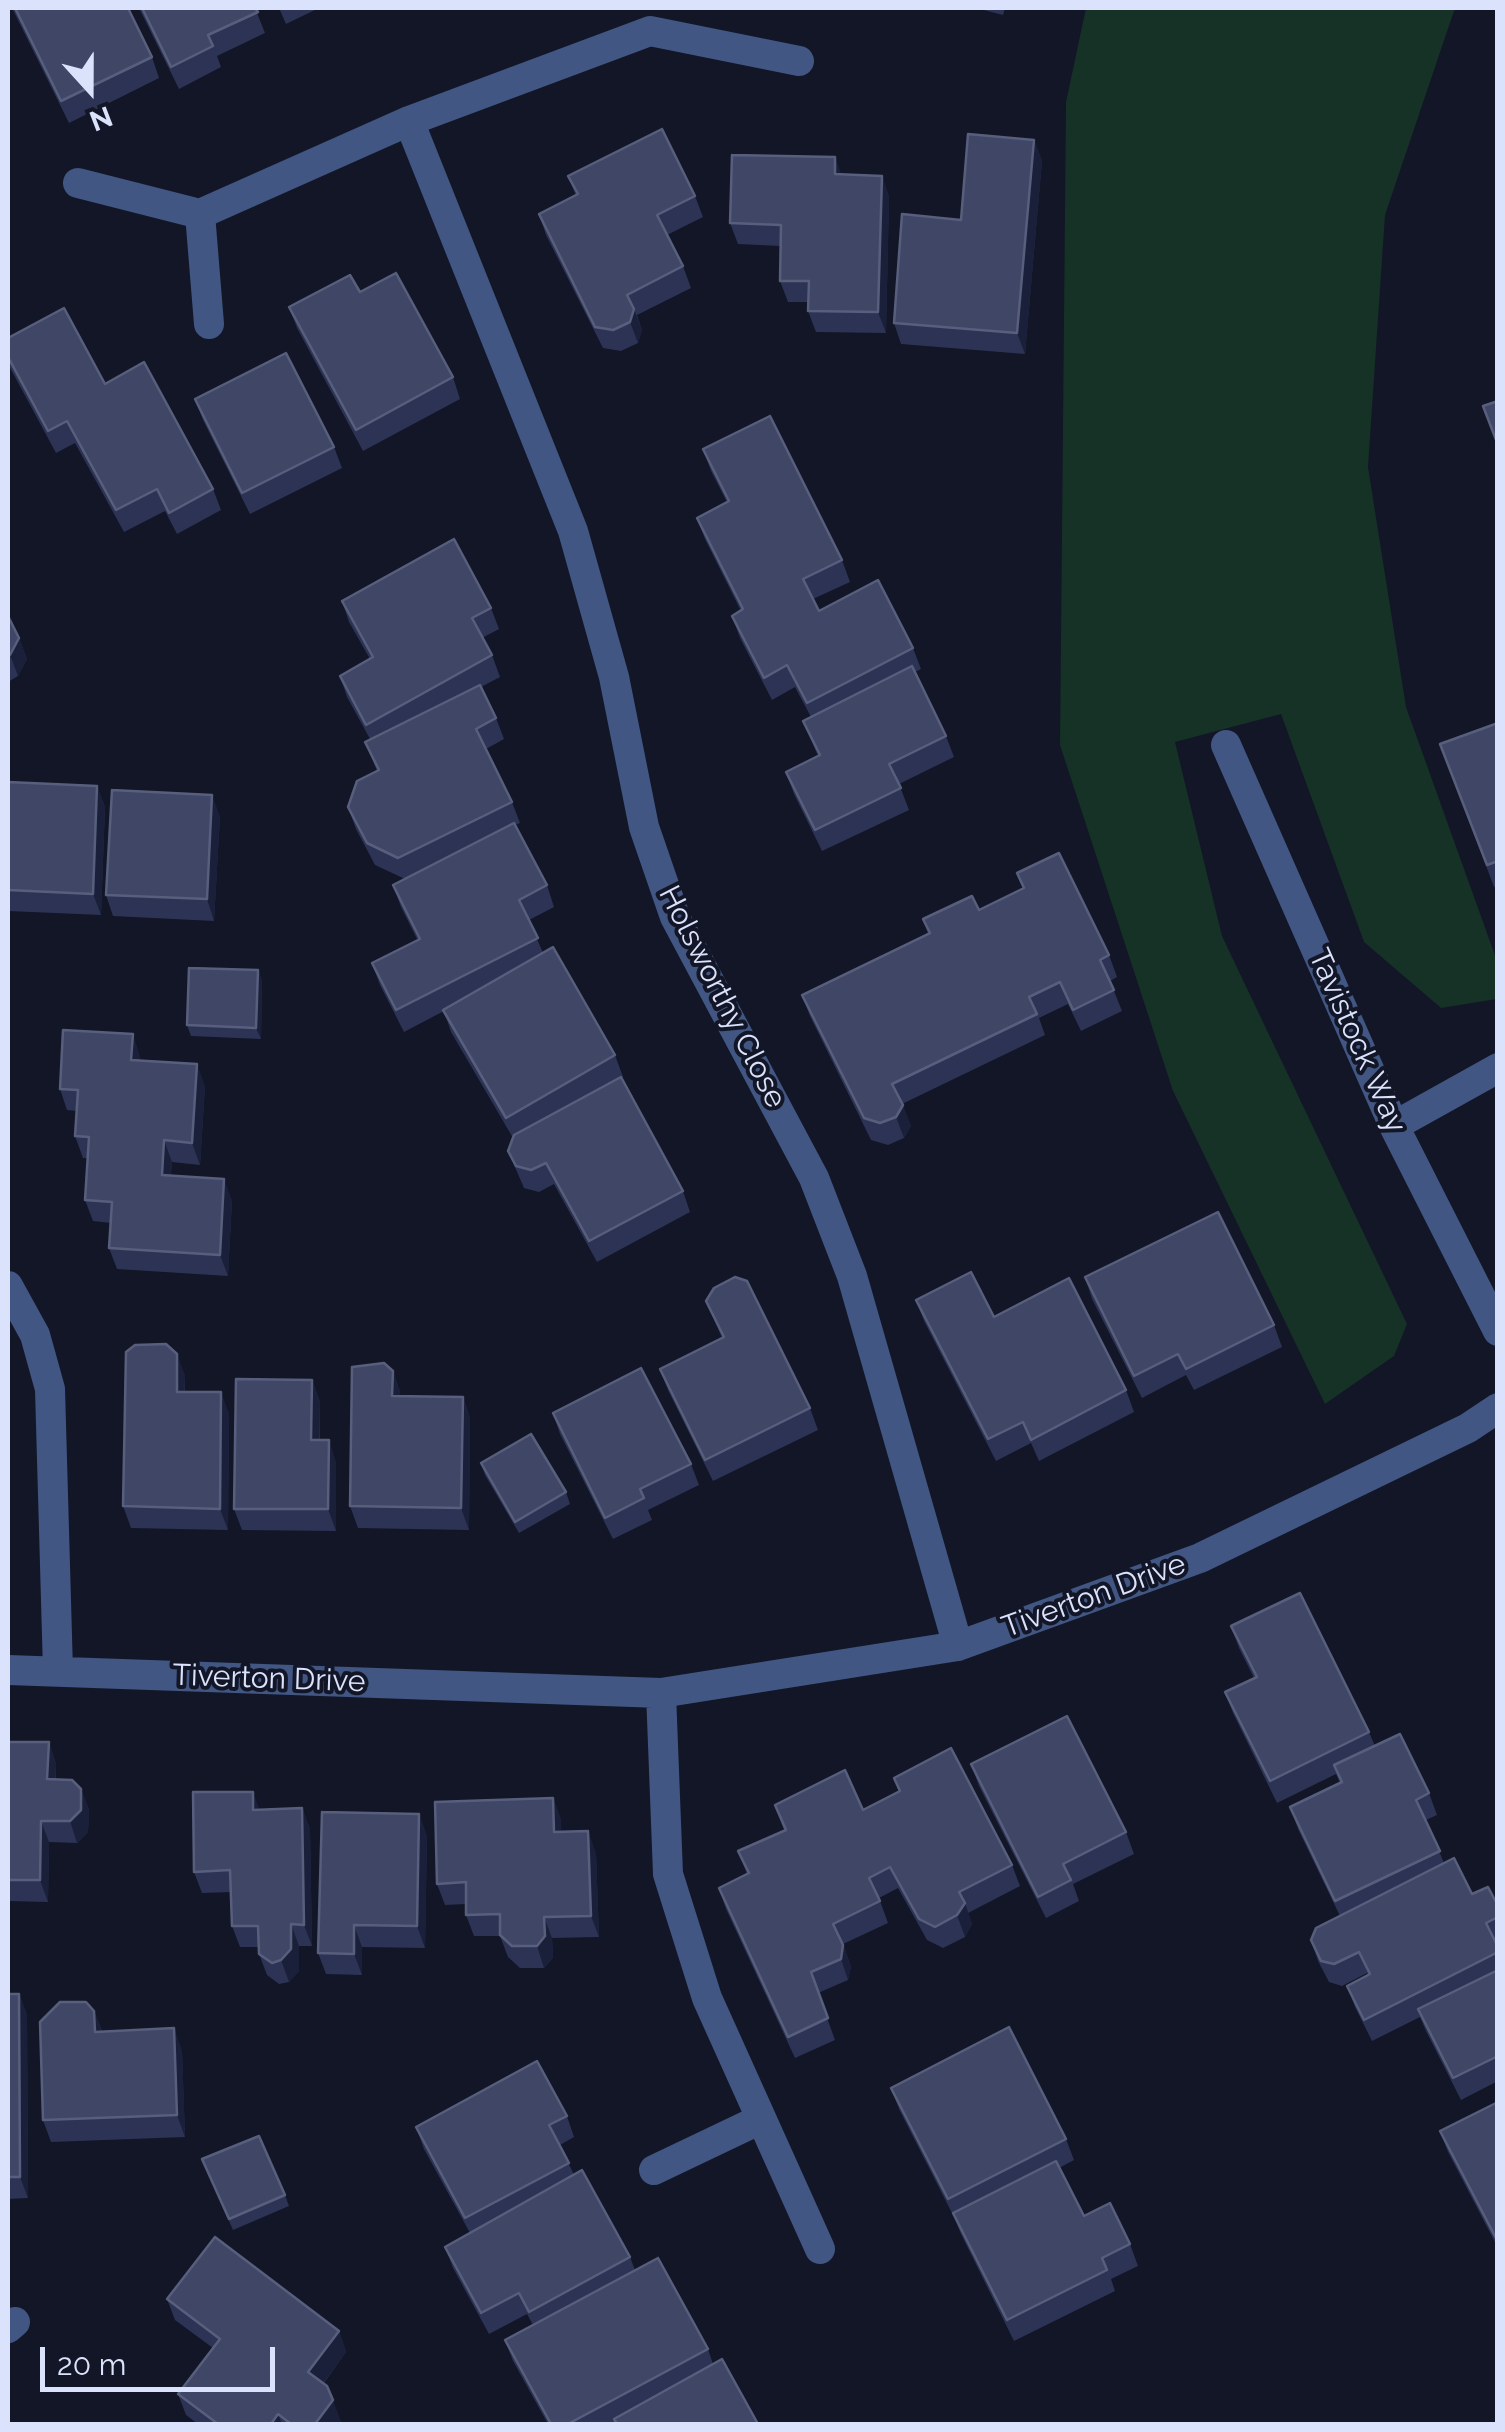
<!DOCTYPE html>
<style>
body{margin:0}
#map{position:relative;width:1505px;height:2432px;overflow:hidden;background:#121627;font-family:Raleway,sans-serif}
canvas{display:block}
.frame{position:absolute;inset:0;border:10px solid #dbe3fc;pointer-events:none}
.north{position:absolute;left:40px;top:40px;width:100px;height:100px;-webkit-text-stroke:8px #121627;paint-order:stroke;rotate:159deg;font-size:28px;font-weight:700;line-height:40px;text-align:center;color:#dbe3fc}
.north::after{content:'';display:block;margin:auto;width:35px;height:45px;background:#dbe3fc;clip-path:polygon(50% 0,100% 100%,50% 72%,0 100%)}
.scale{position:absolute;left:40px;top:2347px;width:235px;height:45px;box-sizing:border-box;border:5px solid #dbe3fc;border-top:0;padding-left:12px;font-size:30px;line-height:35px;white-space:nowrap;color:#dbe3fc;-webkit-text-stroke:8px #121627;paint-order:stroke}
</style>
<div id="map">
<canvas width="1505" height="2432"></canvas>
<div class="frame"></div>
<div class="north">N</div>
<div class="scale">20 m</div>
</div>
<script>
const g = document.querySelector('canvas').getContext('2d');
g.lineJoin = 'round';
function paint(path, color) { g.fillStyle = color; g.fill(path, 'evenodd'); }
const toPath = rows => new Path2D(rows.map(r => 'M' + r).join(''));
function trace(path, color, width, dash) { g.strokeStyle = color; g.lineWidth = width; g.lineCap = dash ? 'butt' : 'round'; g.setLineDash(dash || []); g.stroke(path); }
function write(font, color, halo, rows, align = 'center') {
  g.font = font + ' Raleway,sans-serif'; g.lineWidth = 8; g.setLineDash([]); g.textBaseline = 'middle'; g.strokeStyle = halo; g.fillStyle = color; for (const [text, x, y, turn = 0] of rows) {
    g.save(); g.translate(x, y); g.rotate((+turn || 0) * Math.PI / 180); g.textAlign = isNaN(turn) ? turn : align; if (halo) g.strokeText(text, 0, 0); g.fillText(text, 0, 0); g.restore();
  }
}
const green = toPath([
 [1086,8,1455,8,1385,215,1368,467,1406,707,1497,961,1497,999,1441,1008,1364,942,1281,714,1175,742,1222,936,1407,1324,1394,1356,1325,1404,1173,1091,1060,745,1066,102]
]);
const minor = toPath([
 [409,121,573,531,614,677,644,827,675,917,814,1178,852,1276,958,1646],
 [78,183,200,214,209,324],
 [200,214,409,121,650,31,799,61],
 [1226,745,1394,1126,1498,1331],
 [1394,1126,1498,1068],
 [8,1286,35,1335,50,1389,58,1671],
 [8,1670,661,1693,958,1646,1200,1558,1468,1428,1498,1408],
 [661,1693,668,1874,707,1998,820,2249],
 [654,2170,761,2119],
 [8,2328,15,2322]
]);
const wall = toPath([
 [12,8,128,8,152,57,159,78,69,123],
 [139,8,255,8,265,33,217,56,221,67,179,89],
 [279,8,319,8,286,24],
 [976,8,1005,8,1003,15],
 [1034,140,1042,161,1025,354,901,344,894,323,961,220],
 [835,157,841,175,882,176,889,197,886,333,816,332,808,311,809,302,788,302,780,281,780,246,738,244,730,223],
 [568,176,695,196,703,217,667,235,683,266,691,288,637,315,642,330,638,343,621,351,603,348,546,235,539,214,576,196],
 [360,292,453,377,460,399,363,451,297,328,289,307],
 [8,338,105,384,213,489,221,510,177,534,165,511,124,532,75,443,56,453,8,364],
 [195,399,334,447,342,468,250,514,203,420],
 [703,449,842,560,850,582,813,599,819,611,913,648,921,669,915,672,946,736,954,757,899,784,909,810,822,851,794,794,786,772,818,756,803,721,811,717,795,687,772,700,740,638,732,616,741,611,705,539,697,518,727,502,711,471],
 [342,601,491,608,499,629,482,638,492,655,500,677,481,687,496,718,504,739,486,749,512,802,520,823,515,825,547,885,554,907,529,920,543,953,615,1055,623,1077,621,1078,683,1191,690,1212,597,1262,554,1184,539,1192,524,1188,508,1151,513,1138,451,1032,444,1011,404,1032,380,985,372,963,418,941,401,907,393,885,405,879,375,865,356,829,348,807,377,771,365,742,370,739,347,697,340,676,370,659,349,622],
 [8,616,19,638,27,659,18,676,8,682],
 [1498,723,1498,885,1494,887,1440,744],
 [8,782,97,786,105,807,101,915,8,911],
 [220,816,214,921,113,916,106,895],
 [1017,873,1109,955,1117,977,1110,981,1122,1011,1081,1031,1068,1004,1039,1018,1045,1035,902,1104,911,1126,904,1138,888,1145,871,1140,810,1016,802,995,928,934,923,919,979,910,1023,889],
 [258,970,262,981,261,1039,191,1036,187,1025],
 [140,1056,140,1061,205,1086,200,1165,172,1162,171,1175,232,1200,228,1276,117,1269,109,1248,111,1223,93,1221,85,1200,88,1158,83,1158,75,1136,77,1111,67,1110,60,1089],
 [1085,1277,1274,1325,1282,1347,1194,1390,1186,1375,1142,1398,1092,1299],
 [916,1300,994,1317,1126,1390,1134,1412,1039,1461,1031,1443,996,1461,924,1321],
 [706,1301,810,1408,818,1430,713,1481,668,1390,660,1369,722,1338],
 [393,1371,400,1392,400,1396,463,1397,470,1418,469,1530,358,1528,350,1506],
 [185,1375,185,1392,229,1413,228,1530,131,1528,123,1506],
 [312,1380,320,1402,320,1440,336,1462,336,1531,242,1530,234,1509],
 [553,1413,691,1464,699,1485,648,1510,652,1520,613,1539,560,1434],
 [481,1463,566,1492,570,1504,519,1533,485,1475],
 [1231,1626,1369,1732,1375,1746,1429,1793,1437,1815,1426,1820,1444,1863,1472,1894,1498,1906,1498,1942,1496,1943,1498,1947,1498,2081,1461,2100,1426,2031,1420,2017,1372,2041,1355,2007,1347,1986,1368,1975,1367,1973,1342,1986,1329,1982,1318,1961,1311,1940,1340,1916,1298,1829,1290,1807,1340,1783,1336,1774,1277,1803,1233,1713,1225,1692,1254,1678,1239,1648],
 [8,1742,49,1742,56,1764,56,1780,81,1789,89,1810,88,1832,77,1843,49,1842,48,1902,8,1901],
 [971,1764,1126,1832,1134,1854,1073,1884,1079,1901,1046,1918,979,1786],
 [894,1778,1012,1865,1020,1886,968,1913,972,1924,965,1937,943,1948,927,1940,898,1888,879,1898,888,1923,843,1944,851,1967,848,1980,818,1993,835,2040,795,2058,726,1909,719,1888,747,1874,738,1851,784,1830,775,1805,863,1810,899,1792],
 [553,1798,561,1820,561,1832,596,1853,599,1937,552,1938,553,1958,544,1968,520,1968,508,1957,500,1936,474,1936,466,1915,466,1904,445,1905,437,1884],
 [302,1808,310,1829,312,1946,299,1946,299,1971,289,1982,279,1984,267,1975,259,1954,259,1947,240,1947,232,1926,231,1892,202,1893,194,1872,260,1810],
 [427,1835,425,1948,362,1947,362,1975,326,1974,318,1953],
 [8,1994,19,1994,27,2015,28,2198,8,2199],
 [94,2011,102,2031,182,2050,185,2137,51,2142,43,2120],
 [891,2088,1066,2139,1074,2160,1059,2168,1084,2216,1130,2244,1138,2266,1111,2279,1115,2291,1014,2341,961,2234,954,2217,899,2109],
 [1498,2102,1498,2248,1448,2152,1440,2131],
 [567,2116,574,2137,560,2145,574,2175,630,2257,635,2270,708,2349,713,2364,758,2424,548,2424,513,2361,505,2340,533,2325,527,2314,489,2334,453,2268,445,2247,470,2233,424,2149,416,2127],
 [202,2159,285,2195,289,2206,233,2230],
 [167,2299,339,2331,346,2352,324,2383,341,2422,339,2424,198,2424,186,2415,178,2394,213,2348,175,2320]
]);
const shadedWall = toPath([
 [1034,140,1042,161,1025,354,1017,333],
 [835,157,843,179,835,174],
 [882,176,889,197,886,333,878,312],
 [634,309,642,330,638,343,630,322],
 [19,638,27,659,18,676,10,655],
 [97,786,105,807,101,915,93,894],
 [212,795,220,816,214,921,207,899],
 [258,970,262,981,261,1039,256,1028],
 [133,1034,140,1056,139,1081,131,1060],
 [197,1064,205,1086,200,1165,192,1143],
 [903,1105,911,1126,904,1138,896,1117],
 [164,1140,172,1162,169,1196,162,1175],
 [224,1179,232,1200,228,1276,220,1255],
 [177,1354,185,1375,184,1413,177,1392],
 [393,1371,400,1392,400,1417,392,1396],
 [312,1380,320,1402,319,1461,311,1440],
 [221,1392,229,1413,228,1530,220,1509],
 [463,1397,470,1418,469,1530,461,1508],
 [329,1440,336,1462,336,1531,328,1509],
 [49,1742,56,1764,55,1801,47,1779],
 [81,1789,89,1810,88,1832,77,1843,70,1821],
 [253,1792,261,1813,253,1810],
 [553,1798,561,1820,562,1853,554,1832],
 [302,1808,310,1829,312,1946,304,1925],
 [419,1814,427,1835,425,1948,417,1926],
 [41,1821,49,1842,48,1902,40,1880],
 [588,1831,596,1853,599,1937,591,1916],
 [965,1903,972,1924,965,1937,957,1915],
 [544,1917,552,1938,553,1958,544,1968,537,1946],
 [291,1924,299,1946,299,1971,289,1982,281,1960],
 [354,1925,362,1947,362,1975,354,1954],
 [843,1945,851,1967,848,1980,841,1959],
 [19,1994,27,2015,28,2198,20,2177],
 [94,2011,102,2032,95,2032],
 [174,2028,182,2050,185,2137,177,2115],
 [339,2331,346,2352,316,2393,308,2372],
 [333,2400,341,2422,339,2424,315,2424],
 [278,2414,282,2424,271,2424]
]);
const building = toPath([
 [15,8,128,8,152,57,61,101,15,8],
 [142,8,255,8,258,12,208,35,213,46,171,67,142,8],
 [662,129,695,196,657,215,683,266,627,295,634,309,630,322,613,330,595,327,539,214,578,194,568,176,662,129],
 [968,134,1034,140,1017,333,894,323,902,214,961,220,968,134],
 [732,155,835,157,835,174,882,176,878,312,808,311,809,281,780,281,781,225,730,223,732,155],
 [396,273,453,377,356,430,289,307,350,275,360,292,396,273],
 [64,308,105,384,144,362,213,489,169,513,157,489,116,510,67,421,48,431,8,357,8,338,64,308],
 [286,353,334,447,242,493,195,399,286,353],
 [1498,401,1498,445,1483,406,1498,401],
 [770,416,842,560,803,579,819,611,878,580,913,648,807,703,787,665,764,678,732,616,743,609,697,518,729,501,703,449,770,416],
 [454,539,491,608,472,618,492,655,366,725,340,676,373,657,342,601,454,539],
 [8,616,19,638,10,655,8,656,8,616],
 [912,666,946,736,889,764,901,788,815,830,786,772,820,755,803,721,912,666],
 [480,685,496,718,476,729,512,802,398,858,367,843,348,807,357,781,379,770,365,742,480,685],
 [1498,723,1498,861,1487,865,1440,744,1498,723],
 [8,782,97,786,93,894,8,890,8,782],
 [112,790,212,795,207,899,106,895,112,790],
 [514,823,547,885,519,900,538,938,396,1010,372,963,420,939,393,885,514,823],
 [1059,853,1109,955,1100,960,1114,990,1073,1010,1060,982,1029,997,1037,1014,892,1084,903,1105,896,1117,880,1123,864,1118,802,995,930,933,923,919,972,896,979,910,1024,888,1017,873,1059,853],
 [553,947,615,1055,506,1118,443,1010,553,947],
 [189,968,258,970,256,1028,187,1025,189,968],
 [63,1030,133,1034,131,1060,197,1064,192,1143,164,1140,162,1175,224,1179,220,1255,109,1248,112,1202,85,1200,89,1137,75,1136,78,1090,60,1089,63,1030],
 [621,1077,683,1191,589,1241,546,1163,531,1170,516,1166,508,1151,514,1135,621,1077],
 [1218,1212,1274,1325,1186,1369,1178,1354,1134,1376,1085,1277,1218,1212],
 [971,1272,994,1317,1069,1278,1126,1390,1031,1440,1023,1422,988,1439,916,1300,971,1272],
 [735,1277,747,1281,810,1408,705,1460,660,1369,724,1337,706,1301,714,1288,735,1277],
 [166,1344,177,1354,177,1392,221,1392,220,1509,123,1506,126,1352,135,1345,166,1344],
 [384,1363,393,1371,392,1396,463,1397,461,1508,350,1506,352,1367,384,1363],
 [641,1368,691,1464,640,1489,644,1498,605,1518,553,1413,641,1368],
 [236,1379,312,1380,311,1440,329,1440,328,1509,234,1509,236,1379],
 [531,1434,566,1492,515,1522,481,1463,531,1434],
 [1300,1593,1369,1732,1270,1781,1225,1692,1257,1677,1231,1626,1300,1593],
 [1067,1716,1126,1832,1063,1864,1071,1880,1038,1897,971,1764,1067,1716],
 [1400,1734,1429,1793,1416,1800,1440,1851,1335,1901,1290,1807,1342,1782,1334,1765,1400,1734],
 [8,1742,49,1742,47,1779,72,1780,81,1789,81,1810,70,1821,41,1821,40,1880,8,1880,8,1742],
 [951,1748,1012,1865,959,1892,965,1903,957,1915,935,1927,919,1919,890,1867,869,1878,880,1901,833,1924,843,1945,841,1959,811,1972,828,2018,788,2037,719,1888,749,1873,738,1851,786,1830,775,1805,845,1770,863,1810,900,1791,894,1778,951,1748],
 [193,1792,253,1792,253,1810,302,1808,304,1925,291,1924,291,1949,281,1960,272,1963,259,1954,258,1926,232,1926,230,1870,194,1872,193,1792],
 [553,1798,554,1832,588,1831,591,1916,544,1917,545,1936,537,1946,512,1946,500,1935,500,1914,466,1915,466,1882,437,1884,435,1802,553,1798],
 [322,1812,419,1814,417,1926,354,1925,354,1954,318,1953,322,1812],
 [1454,1858,1472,1894,1488,1887,1498,1906,1498,1917,1486,1923,1498,1947,1498,1952,1364,2020,1347,1986,1370,1974,1359,1952,1334,1964,1321,1961,1311,1940,1316,1928,1454,1858],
 [1498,1970,1498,2056,1453,2078,1418,2009,1498,1970],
 [8,1994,19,1994,20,2177,8,2177,8,1994],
 [60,2002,86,2002,94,2011,95,2032,174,2028,177,2115,43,2120,40,2022,60,2002],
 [1009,2027,1066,2139,948,2199,891,2088,1009,2027],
 [537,2061,567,2116,549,2125,569,2163,465,2218,416,2127,537,2061],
 [1498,2102,1498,2242,1440,2131,1498,2102],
 [259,2136,285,2195,229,2219,202,2159,259,2136],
 [1056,2161,1084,2216,1110,2203,1130,2244,1102,2258,1107,2270,1007,2320,953,2213,1056,2161],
 [582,2170,630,2257,529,2312,519,2293,481,2313,445,2247,582,2170],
 [215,2237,339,2331,308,2372,327,2386,333,2400,315,2424,291,2424,278,2414,271,2424,218,2424,178,2394,220,2339,167,2299,215,2237],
 [658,2258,708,2349,568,2424,551,2424,505,2340,658,2258],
 [722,2359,758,2424,617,2424,614,2419,722,2359]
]);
const streetNames = [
 ["Holsworthy Close",722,997,63],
 ["Tavistock Way",1357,1041,66],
 ["Tiverton Drive",1094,1596,-20],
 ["Tiverton Drive",269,1679,2]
];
paint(green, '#163126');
trace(minor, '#415682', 30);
paint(wall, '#2d3354');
paint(shadedWall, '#1a203a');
paint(building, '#404666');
trace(building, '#585f7d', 2.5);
write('30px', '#dbe3fc', '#121627', streetNames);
</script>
